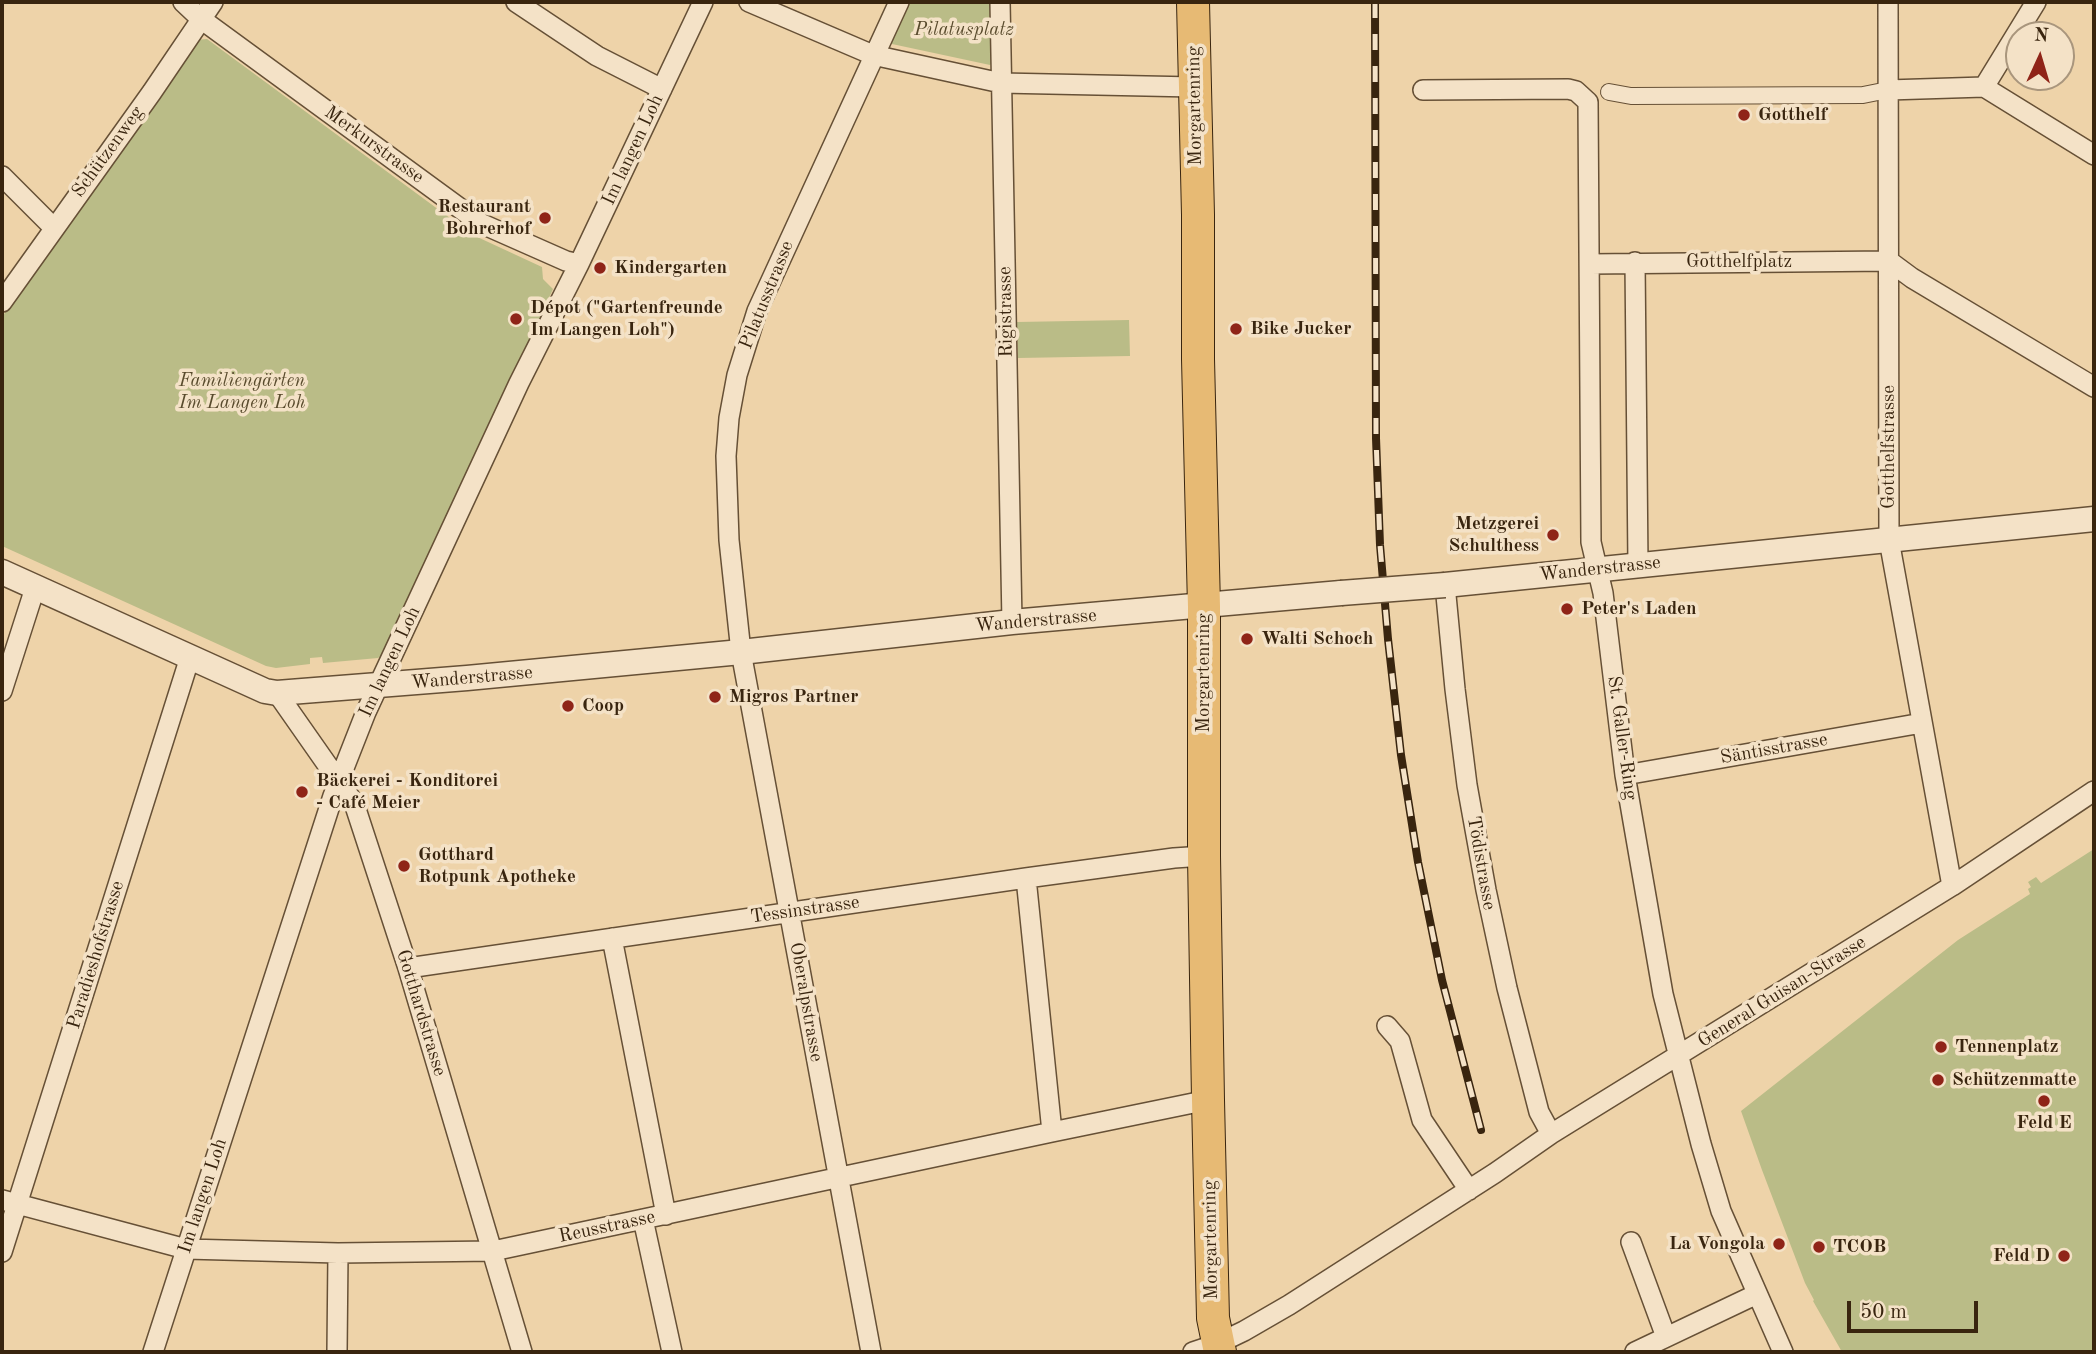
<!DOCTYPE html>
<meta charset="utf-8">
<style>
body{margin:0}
#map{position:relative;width:2096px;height:1354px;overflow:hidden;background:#eed3a9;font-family:"Old Standard TT",serif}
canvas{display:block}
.frame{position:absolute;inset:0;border:4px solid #39250f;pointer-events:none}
.north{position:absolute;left:2005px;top:21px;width:70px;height:70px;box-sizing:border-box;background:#f4e2c7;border:2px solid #a9967d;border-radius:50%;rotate:4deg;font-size:19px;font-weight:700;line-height:28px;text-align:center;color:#39250f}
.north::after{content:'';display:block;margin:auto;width:24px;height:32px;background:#8f2418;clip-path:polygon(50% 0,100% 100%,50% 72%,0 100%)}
.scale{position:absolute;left:1847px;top:1301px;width:131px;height:32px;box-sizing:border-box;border:4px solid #39250f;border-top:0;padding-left:9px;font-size:21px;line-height:24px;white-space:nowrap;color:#39250f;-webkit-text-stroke:5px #f4e2c7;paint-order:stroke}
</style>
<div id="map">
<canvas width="2096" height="1354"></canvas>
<div class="frame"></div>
<div class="north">N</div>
<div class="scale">50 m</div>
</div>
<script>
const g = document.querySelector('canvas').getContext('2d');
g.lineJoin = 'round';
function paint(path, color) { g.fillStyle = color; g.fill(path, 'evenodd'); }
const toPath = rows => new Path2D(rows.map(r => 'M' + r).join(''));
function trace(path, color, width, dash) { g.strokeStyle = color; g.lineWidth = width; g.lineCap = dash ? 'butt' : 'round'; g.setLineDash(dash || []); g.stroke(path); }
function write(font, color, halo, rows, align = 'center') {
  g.font = font + ' "Old Standard TT",serif'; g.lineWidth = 7; g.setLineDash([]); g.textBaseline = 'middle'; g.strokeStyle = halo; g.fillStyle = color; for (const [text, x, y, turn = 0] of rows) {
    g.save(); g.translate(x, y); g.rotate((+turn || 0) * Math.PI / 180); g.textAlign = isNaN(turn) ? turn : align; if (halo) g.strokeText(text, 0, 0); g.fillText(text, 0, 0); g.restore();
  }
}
const green = toPath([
 [908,2,992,2,993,62,990,65,892,44,890,40],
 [207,39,473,235,542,267,543,279,553,289,385,653,378,658,323,663,322,657,310,658,310,664,276,668,266,666,2,546,2,317,195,40],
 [1129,320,1130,356,1018,358,1017,322],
 [2094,849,2094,1352,1842,1352,1813,1301,1814,1300,1805,1283,1762,1170,1741,1111,1958,940,2030,894,2028,889,2031,887,2028,882,2036,877,2041,883]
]);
const pedestrian = toPath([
 [1609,92,1631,96,1863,95,1888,90]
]);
const minor = toPath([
 [183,2,201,19,480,223,566,261,579,264],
 [516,2,597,56,662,89],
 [749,2,873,55,1001,83,1194,87],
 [1000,2,1012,622],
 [1888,2,1889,540,1952,886],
 [1984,87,2036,2],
 [1423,90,1568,89,1576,91,1588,102,1591,542,1603,593,1625,775,1663,994,1701,1144,1721,1211,1783,1352],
 [1888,90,1984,87,2094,155],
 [2,176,54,228],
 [1635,262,1638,565],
 [1590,264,1889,261,1912,278,2094,387],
 [2,302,152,92,213,2],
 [1445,585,1455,689,1467,785,1486,890,1507,988,1539,1112,1551,1134],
 [2,691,35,588],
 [277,693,354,803,408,968,522,1352],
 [1625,775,1922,723],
 [1026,878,1052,1132],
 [612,938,666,1215],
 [408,968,1026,878,1174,858,1204,856],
 [1387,1026,1400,1041,1422,1120,1469,1190],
 [2,1200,186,1249,338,1253,493,1251,1052,1132,1208,1100],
 [643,1219,672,1352],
 [1631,1242,1666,1337],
 [2,1252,190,657],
 [153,1352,333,796,366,712,519,383,579,264,703,2],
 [337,1352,338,1253],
 [871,1352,741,652,729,540,726,456,729,418,737,375,757,311,899,2],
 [1193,1352,1217,1344,1244,1331,1289,1305,1495,1173,1551,1134,1952,886,2094,791],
 [1635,1352,1757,1294]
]);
const tertiary = toPath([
 [2,572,212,667,265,691,277,693,467,678,741,652,1012,622,1341,593],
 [1445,585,2094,519]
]);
const primary = toPath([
 [1193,2,1198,215,1198,359,1204,607,1204,856,1208,1100,1213,1318,1220,1352]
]);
const rail = toPath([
 [1375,2,1376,438,1380,545,1388,639,1401,755,1418,862,1442,980,1481,1130]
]);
const tertiaryBridge = toPath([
 [1341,593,1445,585]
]);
const markers = [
 [1744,115,7,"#8f2418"],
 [545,218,7,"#8f2418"],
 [600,268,7,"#8f2418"],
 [516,319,7,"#8f2418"],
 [1236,329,7,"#8f2418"],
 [1553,535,7,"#8f2418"],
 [1567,609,7,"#8f2418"],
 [1247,639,7,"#8f2418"],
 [715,697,7,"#8f2418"],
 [568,706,7,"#8f2418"],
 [302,792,7,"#8f2418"],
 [404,866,7,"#8f2418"],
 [1941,1047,7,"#8f2418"],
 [1938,1080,7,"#8f2418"],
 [2044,1101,7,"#8f2418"],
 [1779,1244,7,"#8f2418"],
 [1819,1247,7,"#8f2418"],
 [2064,1256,7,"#8f2418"]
];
const parkNames = [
 ["Pilatusplatz",964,30],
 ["Familiengärten",242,381],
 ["Im Langen Loh",242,403]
];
const streetNames = [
 ["Morgartenring",1195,106,-91],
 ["Merkurstrasse",374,145,36],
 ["Im langen Loh",633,150,-65],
 ["Schützenweg",108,152,-54],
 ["Gotthelfplatz",1739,262],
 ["Pilatusstrasse",767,295,-68],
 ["Rigistrasse",1006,312,-91],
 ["Gotthelfstrasse",1889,447,-90],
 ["Wanderstrasse",1600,569,-6],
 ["Wanderstrasse",1036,621,-5],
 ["Im langen Loh",390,662,-65],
 ["Morgartenring",1204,673,-90],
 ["Wanderstrasse",472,678,-5],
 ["St. Galler-Ring",1622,738,82],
 ["Säntisstrasse",1774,749,-10],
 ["Tödistrasse",1481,863,80],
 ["Tessinstrasse",805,910,-8],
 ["Paradieshofstrasse",96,955,-73],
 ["General Guisan-Strasse",1782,992,-32],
 ["Oberalpstrasse",806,1002,80],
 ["Gotthardstrasse",421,1013,73],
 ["Im langen Loh",203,1196,-72],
 ["Reusstrasse",607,1227,-12],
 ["Morgartenring",1211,1240,-91]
];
const poiNames = [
 ["Gotthelf",1758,115],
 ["Restaurant",531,207,"right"],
 ["Bohrerhof",531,229,"right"],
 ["Kindergarten",614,268],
 ["Dépot (\"Gartenfreunde",530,308],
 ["Im Langen Loh\")",530,330],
 ["Bike Jucker",1250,329],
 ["Metzgerei",1539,524,"right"],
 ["Schulthess",1539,546,"right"],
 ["Peter's Laden",1581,609],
 ["Walti Schoch",1261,639],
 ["Migros Partner",729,697],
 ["Coop",582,706],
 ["Bäckerei - Konditorei",316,781],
 ["- Café Meier",316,803],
 ["Gotthard",418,855],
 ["Rotpunk Apotheke",418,877],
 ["Tennenplatz",1955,1047],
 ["Schützenmatte",1952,1080],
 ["Feld E",2044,1123,"center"],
 ["La Vongola",1765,1244,"right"],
 ["TCOB",1833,1247],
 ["Feld D",2050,1256,"right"]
];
paint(green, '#babc87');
trace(pedestrian, '#665036', 18);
trace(minor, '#665036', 22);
trace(tertiary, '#665036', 27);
trace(primary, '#39250f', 34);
trace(pedestrian, '#f4e2c7', 16);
trace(minor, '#f4e2c7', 19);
trace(tertiary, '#f4e2c7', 24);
trace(primary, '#e7ba74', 32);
trace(rail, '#39250f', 8);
trace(rail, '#f4e2c7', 5, [16]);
trace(tertiaryBridge, '#665036', 27, []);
trace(tertiaryBridge, '#f4e2c7', 24);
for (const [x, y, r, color] of markers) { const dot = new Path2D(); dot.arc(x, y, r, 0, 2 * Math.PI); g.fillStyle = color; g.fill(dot); trace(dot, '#f4e2c7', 2.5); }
write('italic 19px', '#594b2d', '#f4e2c7', parkNames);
write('19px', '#39250f', '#f4e2c7', streetNames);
write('bold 19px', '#39250f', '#f4e2c7', poiNames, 'left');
</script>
